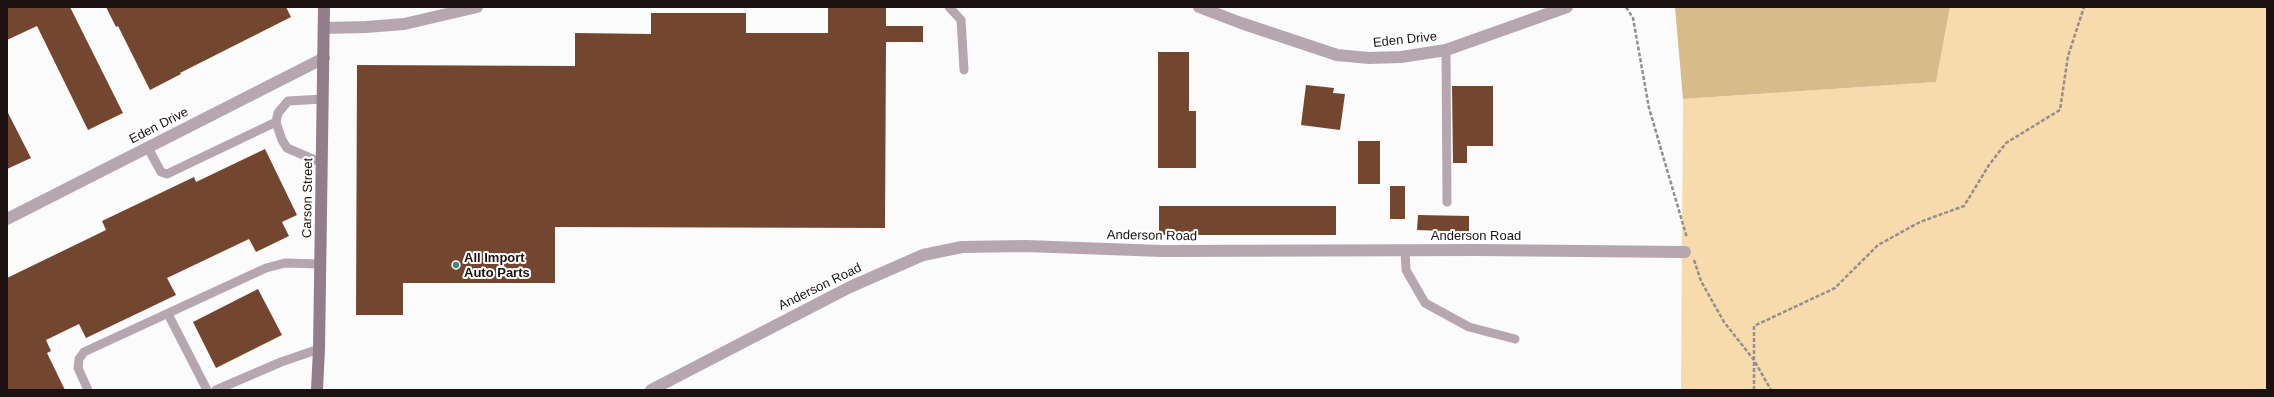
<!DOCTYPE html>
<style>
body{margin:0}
#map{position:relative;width:2274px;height:397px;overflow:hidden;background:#fbfbfb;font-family:Helvetica,sans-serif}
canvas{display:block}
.frame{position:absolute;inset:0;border:8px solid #1d1011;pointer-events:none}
</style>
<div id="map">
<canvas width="2274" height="397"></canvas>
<div class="frame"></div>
</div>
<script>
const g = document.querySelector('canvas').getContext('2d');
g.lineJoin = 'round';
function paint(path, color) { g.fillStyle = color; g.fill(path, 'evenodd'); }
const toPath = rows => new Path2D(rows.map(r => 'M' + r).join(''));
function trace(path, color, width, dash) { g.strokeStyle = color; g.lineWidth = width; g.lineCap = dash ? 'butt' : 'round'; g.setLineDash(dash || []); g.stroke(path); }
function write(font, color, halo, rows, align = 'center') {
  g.font = font + ' Helvetica,sans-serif'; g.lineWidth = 4; g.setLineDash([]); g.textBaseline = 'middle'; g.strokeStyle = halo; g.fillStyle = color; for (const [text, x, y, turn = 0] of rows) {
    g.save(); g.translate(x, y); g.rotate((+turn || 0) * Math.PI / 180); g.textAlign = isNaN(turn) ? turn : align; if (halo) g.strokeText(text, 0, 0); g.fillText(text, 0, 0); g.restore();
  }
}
const green = toPath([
 [1950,7,2267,7,2267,390,1681,390,1683,99,1936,82]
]);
const forest = toPath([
 [1675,7,1950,7,1936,82,1683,99]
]);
const building = toPath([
 [7,7,70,7,123,113,88,130,37,26,7,40],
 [106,7,286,7,291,17,180,73,181,74,150,90,118,26,116,27],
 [828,7,886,7,886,26,923,26,923,42,886,42,885,228,555,227,555,283,403,283,403,315,356,315,357,65,575,66,575,33,651,34,651,13,746,13,746,33,828,33],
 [1158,52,1189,52,1189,111,1196,111,1196,168,1158,168],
 [1306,85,1334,88,1333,93,1345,94,1340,130,1301,125],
 [1452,86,1493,86,1493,146,1467,146,1467,163,1453,163],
 [7,111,31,158,7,169],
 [1358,141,1380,141,1380,184,1358,184],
 [265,149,297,215,282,222,289,236,256,252,249,239,167,278,176,295,86,338,79,324,46,340,51,351,47,353,65,390,7,390,7,278,106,230,102,221,194,177,196,182],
 [1390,186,1405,186,1405,219,1390,219],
 [1159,206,1336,206,1336,235,1159,235],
 [1418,215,1469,216,1469,232,1417,230],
 [258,289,282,335,216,368,193,322]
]);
const path = toPath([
 [1626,7,1633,18,1649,108,1687,238],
 [1694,260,1701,281,1724,322,1754,360,1771,390],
 [1754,390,1754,326,1835,288,1878,245,1920,222,1964,206,1989,165,2006,143,2060,110,2068,56,2084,7]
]);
const lane = toPath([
 [949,7,961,20,964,70],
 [1446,50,1447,202],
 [148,148,161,172,167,174,276,122],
 [322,163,287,148,282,140,276,122,278,113,288,101,323,99],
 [1405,250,1406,270,1425,303,1469,327,1515,339],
 [168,314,207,390],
 [88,390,78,368,79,359,84,352,266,268,285,263,321,264],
 [216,390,281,362,319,349]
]);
const street = toPath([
 [1199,7,1241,23,1337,55,1369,58,1401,57,1446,50,1567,7],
 [324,28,366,27,404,24,477,7],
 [7,219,324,58],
 [651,390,850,287,923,255,962,247,1026,246,1162,251,1478,250,1685,252]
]);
const secondary = toPath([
 [317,390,319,349,324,7]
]);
const markers = [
 [456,265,4,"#45897c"]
];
const streetNames = [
 ["Eden Drive",1405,40,-6],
 ["Eden Drive",159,126,-27],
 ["Carson Street",308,198,-89],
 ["Anderson Road",1152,236,1],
 ["Anderson Road",1476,236],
 ["Anderson Road",820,287,-26]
];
const poiNames = [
 ["All Import",464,258],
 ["Auto Parts",464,273]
];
paint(green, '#f7dbad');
paint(forest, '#d8bb8b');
paint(building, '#734630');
trace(path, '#948e8e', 2.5, [4, 2]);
trace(lane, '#b5a6af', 9);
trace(street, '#b5a6af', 12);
trace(secondary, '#927d8a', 12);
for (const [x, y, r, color] of markers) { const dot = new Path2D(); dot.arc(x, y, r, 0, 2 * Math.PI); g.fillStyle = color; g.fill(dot); trace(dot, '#fff', 1.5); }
write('13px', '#1d1011', '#fff', streetNames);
write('bold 13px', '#1d1011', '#fff', poiNames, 'left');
</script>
